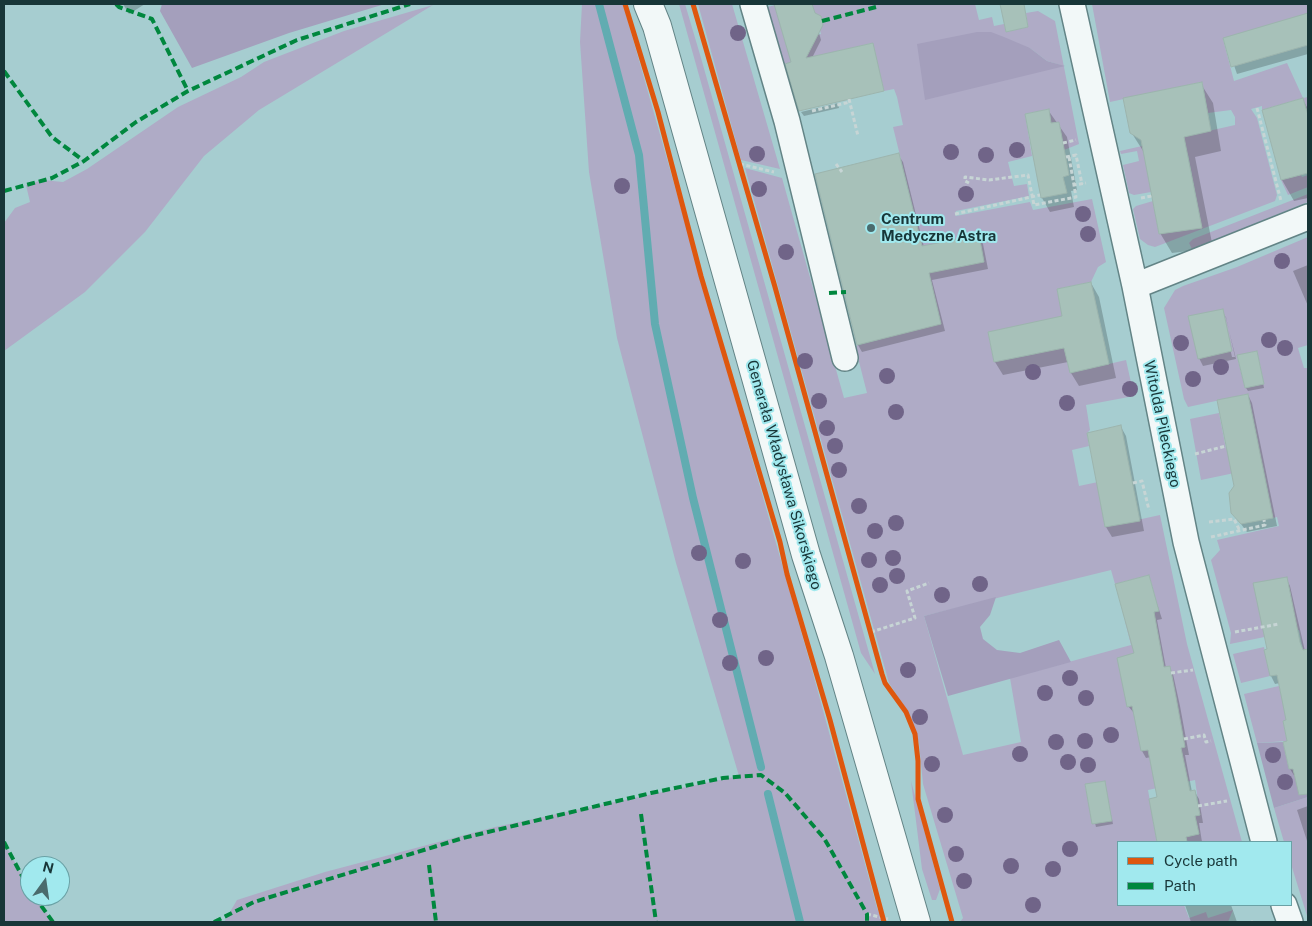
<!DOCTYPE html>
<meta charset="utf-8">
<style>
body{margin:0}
#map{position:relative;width:1312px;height:926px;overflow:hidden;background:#a6cdd0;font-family:"Public Sans",sans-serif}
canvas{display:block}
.frame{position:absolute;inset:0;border:5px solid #183638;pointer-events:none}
.legend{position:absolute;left:1117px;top:841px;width:175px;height:65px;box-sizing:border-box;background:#a1e9ee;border:1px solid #6aa1a5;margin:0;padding:6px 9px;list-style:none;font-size:15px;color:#183638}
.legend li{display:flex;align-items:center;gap:10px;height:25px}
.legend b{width:25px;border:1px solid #6aa1a5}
.north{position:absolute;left:20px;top:856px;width:50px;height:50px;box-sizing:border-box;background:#a1e9ee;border:1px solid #6aa1a5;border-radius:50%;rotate:14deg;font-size:14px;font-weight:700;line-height:20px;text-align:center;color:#183638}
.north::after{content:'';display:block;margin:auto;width:18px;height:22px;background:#4a6b6d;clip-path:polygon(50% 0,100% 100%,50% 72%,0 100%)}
</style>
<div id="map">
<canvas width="1312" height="926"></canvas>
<div class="frame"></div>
<ul class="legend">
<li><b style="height:6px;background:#de570e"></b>Cycle path</li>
<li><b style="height:6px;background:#00873e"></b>Path</li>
</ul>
<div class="north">N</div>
</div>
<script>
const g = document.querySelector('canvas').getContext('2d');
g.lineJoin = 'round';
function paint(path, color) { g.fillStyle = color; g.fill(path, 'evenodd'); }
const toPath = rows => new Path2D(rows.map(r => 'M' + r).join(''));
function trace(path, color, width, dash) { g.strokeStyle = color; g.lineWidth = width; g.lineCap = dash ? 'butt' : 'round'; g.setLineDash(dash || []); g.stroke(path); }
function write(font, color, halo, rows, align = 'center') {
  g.font = font + ' "Public Sans",sans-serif'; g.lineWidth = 4; g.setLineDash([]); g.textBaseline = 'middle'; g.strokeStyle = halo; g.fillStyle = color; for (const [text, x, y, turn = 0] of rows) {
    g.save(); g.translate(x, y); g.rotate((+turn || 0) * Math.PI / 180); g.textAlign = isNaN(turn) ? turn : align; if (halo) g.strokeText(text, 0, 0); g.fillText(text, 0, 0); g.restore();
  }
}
const green = toPath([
 [582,4,623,4,812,670,877,908,884,922,224,922,237,900,325,872,495,827,739,776,676,563,617,338,589,172,580,42],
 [679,4,685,4,701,58,875,674,861,653],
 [698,4,732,4,780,169,741,160],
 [812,4,975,4,979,20,992,17,994,26,1004,24,1006,32,1028,27,1026,13,1038,11,1055,21,1079,144,1064,150,1059,122,1051,123,1049,109,1025,114,1032,156,1008,162,1014,186,1027,184,1029,196,956,211,955,214,956,216,1030,202,1033,210,1092,199,1106,262,1098,267,1091,282,1057,289,1063,316,1063,343,1070,373,1126,360,1134,396,1086,405,1090,430,1087,433,1089,446,1072,450,1079,486,1098,482,1105,527,1160,515,1187,644,1242,842,1187,842,1186,837,1199,834,1195,816,1200,815,1195,780,1148,790,1157,842,1118,842,1118,905,1184,905,1189,918,1206,912,1208,918,1233,910,1228,922,960,922,963,918,923,784,919,743,910,715,889,683,745,168,782,178,844,398,867,393,855,346,850,345,840,304,844,299,855,346,941,323,893,127,903,125,897,97,894,89,884,91,872,43,784,64,764,8,775,5,786,44,821,34],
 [917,44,1030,48,1047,61,1064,66],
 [979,235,984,261,984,262,960,239],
 [1029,324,1035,354,994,362,988,332],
 [1111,570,1115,584,1149,575,1159,611,1125,621,1131,645,1010,678,1021,742,963,755,924,616],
 [1104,781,1112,820,1093,824,1085,785],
 [1092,4,1308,4,1308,14,1223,39,1234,81,1287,63,1303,98,1308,97,1308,115,1303,98,1262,110,1262,106,1251,109,1257,118,1277,195,1275,201,1155,247,1148,245,1140,239,1133,209,1136,206,1153,201,1159,234,1202,228,1188,155,1151,192,1134,195,1129,193,1123,165,1139,161,1137,151,1121,154,1120,151,1235,125,1235,117,1231,110,1208,113,1202,82,1110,102],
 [433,5,259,110,204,156,145,232,85,292,4,351,4,223,15,208,30,202,26,185,43,180,63,182,87,169,178,107,241,77,264,62,344,31],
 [1301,175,1302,177,1308,175,1308,187,1288,195,1281,180],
 [1308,194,1308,202,1192,249,1189,243,1193,239],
 [1308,237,1308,345,1298,348,1304,368,1308,368,1308,649,1303,650,1299,630,1230,644,1231,633,1211,560,1220,550,1217,540,1279,526,1277,517,1273,518,1263,467,1201,480,1190,419,1219,413,1226,449,1258,443,1248,394,1188,407,1184,399,1164,308,1175,290,1183,286,1237,267],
 [1257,351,1264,384,1245,388,1237,356],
 [1264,647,1270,676,1241,683,1233,654],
 [1279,686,1281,693,1308,687,1308,715,1283,721,1287,741,1257,743,1244,694],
 [911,781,940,889,936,900,932,900,922,869],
 [1308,797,1308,919,1291,864,1291,842,1284,842,1274,808],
 [4,842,30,891,30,896,34,896,53,922,4,922]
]);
const forest = toPath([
 [162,4,385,4,289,33,192,68,160,11],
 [977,32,991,32,1004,37,1030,48,1047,61,1065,66,925,100,917,44],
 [996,597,990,615,980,627,983,639,997,650,1020,653,1059,640,1071,662,948,696,924,616],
 [1283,742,1289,769,1305,766,1308,777,1308,797,1274,808,1257,743]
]);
const shadow = toPath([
 [123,4,145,4,129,14],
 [776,4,811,4,821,40,812,58,793,63],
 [1308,15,1308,54,1237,74,1225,39],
 [1201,84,1213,103,1221,151,1195,157,1213,248,1172,253,1160,233,1145,154,1131,132],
 [1303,100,1308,109,1308,198,1294,201,1282,180,1263,111],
 [838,103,839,108,804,116,801,112],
 [1048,110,1067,137,1077,190,1071,191,1074,207,1050,212,1042,198,1026,115],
 [898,155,903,162,924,247,979,237,983,244,988,269,932,280,945,331,862,352,858,345,816,175],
 [1308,265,1308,306,1293,271],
 [1091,283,1099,297,1116,378,1079,386,1071,373,1068,362,1003,375,995,362,989,333,1064,317],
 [1222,310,1226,318,1236,359,1203,366,1199,358],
 [1223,317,1226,317,1235,357,1232,357],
 [1257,353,1264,388,1248,391,1246,388],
 [1248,395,1252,403,1277,526,1247,532,1232,512],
 [1121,427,1126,436,1144,531,1112,537,1106,527,1088,434],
 [1148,576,1162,619,1157,620,1166,668,1169,667,1173,674,1180,706,1189,755,1185,755,1192,792,1195,792,1199,799,1203,823,1199,823,1202,842,1158,842,1150,800,1159,798,1151,757,1146,758,1142,751,1134,713,1128,706],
 [1286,578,1290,586,1305,651,1308,650,1308,776,1308,774,1295,777,1290,769,1287,721,1280,683,1275,684,1271,676,1266,651,1269,650],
 [1104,782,1113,824,1096,827,1086,785],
 [1308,806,1308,844,1297,810],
 [1185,905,1231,905,1237,922,1191,922]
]);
const stream = toPath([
 [599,4,639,155,655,324,693,498,761,767],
 [768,794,800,922]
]);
const building = toPath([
 [774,4,812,4,815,13,821,16,823,25,806,58,873,43,884,91,799,111,785,64,791,62,774,4],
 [1000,4,1024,4,1028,27,1006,32,1000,4],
 [1308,13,1308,45,1231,67,1223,38,1308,13],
 [1202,82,1211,131,1184,137,1202,228,1159,234,1141,140,1130,133,1123,98,1202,82],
 [1303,98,1308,115,1308,173,1281,180,1262,110,1303,98],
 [1049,109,1051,123,1059,122,1069,175,1063,177,1067,193,1041,198,1025,114,1049,109],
 [899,153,922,246,979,235,984,262,929,273,941,324,857,345,815,174,899,153],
 [1091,282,1109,364,1070,373,1064,348,994,362,988,332,1062,316,1057,289,1091,282],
 [1223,309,1232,351,1198,359,1188,316,1223,309],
 [1257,351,1264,384,1245,388,1237,355,1257,351],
 [1248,394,1273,518,1241,524,1231,513,1229,493,1234,486,1217,400,1248,394],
 [1121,425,1140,521,1105,527,1087,433,1121,425],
 [1149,575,1159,611,1154,612,1164,667,1170,666,1176,697,1185,747,1181,748,1190,791,1195,790,1200,815,1195,816,1199,834,1186,837,1187,842,1157,842,1149,799,1157,797,1148,750,1141,751,1132,706,1127,707,1117,658,1134,653,1115,584,1149,575],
 [1287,577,1300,642,1303,650,1308,649,1308,794,1299,795,1293,769,1289,769,1283,742,1287,741,1283,721,1286,720,1277,675,1270,676,1264,650,1267,649,1253,583,1287,577],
 [1105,781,1112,821,1092,824,1085,784,1105,781]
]);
const path = toPath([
 [849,99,858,136],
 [1257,108,1281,201],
 [812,111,850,102],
 [1063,143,1076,140],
 [1066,157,1076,155,1082,184],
 [1069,157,1074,185],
 [740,164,774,172],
 [836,164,842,172],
 [969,183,965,181,965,177,989,180,1028,175,1034,205,1076,197,1074,185,1086,183],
 [1141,198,1152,196],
 [955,214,1040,195],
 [1195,454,1226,446],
 [1133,483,1142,481,1149,510],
 [1209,522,1234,519,1240,531],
 [1211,537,1265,525,1264,520],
 [871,632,915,618,907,591,929,583],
 [1235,632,1279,624],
 [1171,673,1193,670],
 [1184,739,1204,735,1206,742,1211,741],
 [1198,806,1227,801],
 [867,914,888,919],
 [1251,921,1252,922]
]);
const minor = toPath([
 [753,4,787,121,845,358],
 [1072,4,1135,286,1186,542,1264,842],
 [1135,286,1308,217],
 [1284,905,1290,922]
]);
const secondary = toPath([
 [648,4,657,26,806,555,839,656,916,922]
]);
const quiet = toPath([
 [116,4,119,7,152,19,188,91],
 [822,21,876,7],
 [4,71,52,137,84,161],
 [4,191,52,178,84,161,136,122,188,91,297,40,410,4],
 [829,293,846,292],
 [641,814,656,922],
 [4,842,30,891],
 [429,865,436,922],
 [34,896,53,922],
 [214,922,254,902,463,838,651,793,723,778,761,775,785,793,824,838,867,914,867,922]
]);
const cycleway = toPath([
 [625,4,658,112,701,276,780,542,787,574,830,720,884,922],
 [693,4,775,287,882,674,885,683,906,712,915,734,918,761,918,799,952,922]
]);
const trees = [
 [738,33],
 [1017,150],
 [951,152],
 [757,154],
 [986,155],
 [622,186],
 [759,189],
 [966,194],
 [1083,214],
 [1088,234],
 [786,252],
 [1282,261],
 [1269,340],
 [1181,343],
 [1285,348],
 [805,361],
 [1221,367],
 [1033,372],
 [887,376],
 [1193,379],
 [1130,389],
 [819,401],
 [1067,403],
 [896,412],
 [827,428],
 [835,446],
 [839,470],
 [859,506],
 [896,523],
 [875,531],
 [699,553],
 [893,558],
 [869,560],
 [743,561],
 [897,576],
 [980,584],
 [880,585],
 [942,595],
 [720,620],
 [766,658],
 [730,663],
 [908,670],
 [1070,678],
 [1045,693],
 [1086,698],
 [920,717],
 [1111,735],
 [1085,741],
 [1056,742],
 [1020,754],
 [1273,755],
 [1068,762],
 [932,764],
 [1088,765],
 [1285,782],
 [945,815],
 [1070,849],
 [956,854],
 [1011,866],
 [1053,869],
 [964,881],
 [1033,905]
];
const markers = [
 [871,228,5,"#4a6b6d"]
];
const poiNames = [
 ["Centrum",881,219],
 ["Medyczne Astra",881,236]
];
const streetNames = [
 ["Witolda Pileckiego",1162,424,78],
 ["Generała Władysława Sikorskiego",784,475,74]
];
paint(green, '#afabc6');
paint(forest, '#a49fbc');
paint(shadow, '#0003');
trace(stream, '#61acb1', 8);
paint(building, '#a7c1b9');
trace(building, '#9cb4ad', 1);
trace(minor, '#638486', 28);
trace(secondary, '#638486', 30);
trace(path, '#c7d5d5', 3, [4, 2.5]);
trace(minor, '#f2f8f8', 25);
trace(secondary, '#f2f8f8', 28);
trace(quiet, '#00873e', 4, [8, 4]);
trace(cycleway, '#de570e', 5);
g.fillStyle = '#706488';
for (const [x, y] of trees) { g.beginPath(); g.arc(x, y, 8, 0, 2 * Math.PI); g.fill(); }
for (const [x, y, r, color] of markers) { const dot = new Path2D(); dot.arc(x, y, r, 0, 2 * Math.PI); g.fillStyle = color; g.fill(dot); trace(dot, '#a1e9ee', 2); }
write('bold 15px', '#183638', '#a1e9ee', poiNames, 'left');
write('15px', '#183638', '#a1e9ee', streetNames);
</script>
